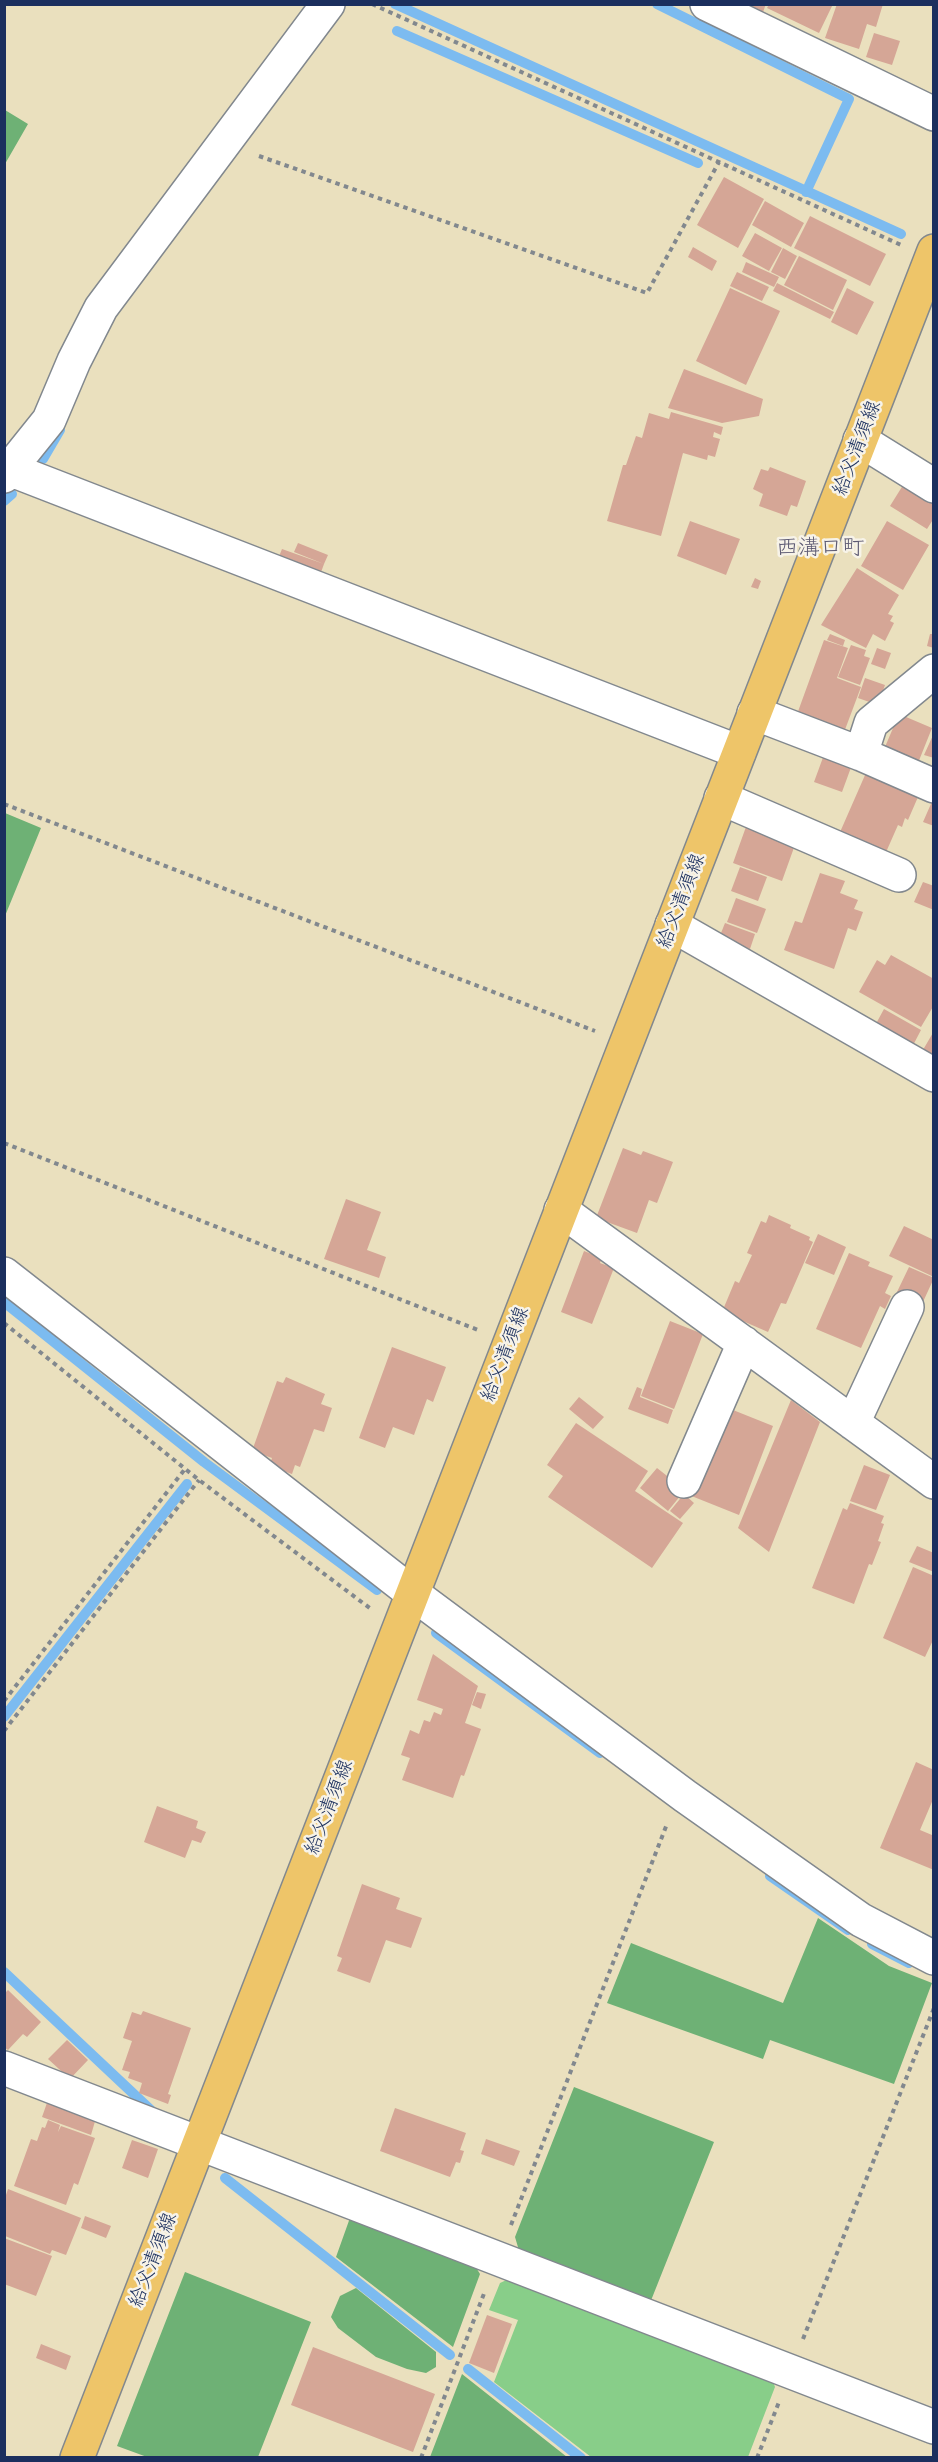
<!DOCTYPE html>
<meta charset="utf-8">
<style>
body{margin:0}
#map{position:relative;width:938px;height:2462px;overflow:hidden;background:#eae0be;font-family:"Comic Neue",sans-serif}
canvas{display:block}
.frame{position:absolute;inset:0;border:6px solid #1b2f5e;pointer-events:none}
</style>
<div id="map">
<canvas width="938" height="2462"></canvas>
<div class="frame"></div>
</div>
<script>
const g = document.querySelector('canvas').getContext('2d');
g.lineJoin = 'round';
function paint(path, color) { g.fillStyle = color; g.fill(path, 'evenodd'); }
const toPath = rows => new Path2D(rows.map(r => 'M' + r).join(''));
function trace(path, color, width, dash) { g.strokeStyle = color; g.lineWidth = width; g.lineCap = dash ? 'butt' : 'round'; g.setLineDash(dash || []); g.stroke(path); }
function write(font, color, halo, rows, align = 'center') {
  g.font = font + ' "Comic Neue","Klee One",sans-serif'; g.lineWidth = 5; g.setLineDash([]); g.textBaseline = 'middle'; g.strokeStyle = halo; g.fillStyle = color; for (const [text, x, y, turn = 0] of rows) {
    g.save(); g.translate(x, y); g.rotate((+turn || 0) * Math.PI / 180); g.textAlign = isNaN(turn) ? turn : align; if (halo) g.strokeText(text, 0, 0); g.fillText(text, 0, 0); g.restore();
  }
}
const green = toPath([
 [513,2277,771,2376,775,2387,748,2457,591,2457,494,2382,518,2320,489,2310,500,2283]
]);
const forest = toPath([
 [5,110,28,124,5,164],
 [5,813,41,828,5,916],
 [818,1918,889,1966,932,1983,894,2084,770,2040,763,2059,607,2003,631,1943,783,2003],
 [574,2087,714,2142,650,2303,520,2254,515,2237],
 [351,2215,472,2261,480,2274,453,2347,336,2257],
 [185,2272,311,2322,258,2457,147,2457,117,2446],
 [356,2288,436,2352,436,2367,426,2373,407,2369,376,2357,338,2328,331,2317,340,2296],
 [462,2374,567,2457,430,2457]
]);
const stream = toPath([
 [395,4,901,234],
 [657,4,849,99,806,192],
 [397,31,698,163],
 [43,459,60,430],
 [4,501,12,494],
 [4,1302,204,1462,377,1590],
 [436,1633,600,1753],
 [4,1717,187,1484],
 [770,1876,848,1930],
 [872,1944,909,1963],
 [4,1972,155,2114],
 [225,2178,450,2355],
 [468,2369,581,2458]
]);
const building = toPath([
 [748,4,766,4,763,12],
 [769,4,833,4,819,33,767,8],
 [837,4,883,4,876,27,867,24,859,49,825,38],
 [874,33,900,41,892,65,866,57],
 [724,177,764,199,738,248,697,225],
 [765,201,804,223,791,247,752,225],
 [810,216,886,254,870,286,794,248],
 [755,233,782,248,769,271,742,256],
 [693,247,717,261,712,271,688,257],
 [783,248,797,256,785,279,771,272],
 [799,256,847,280,833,310,784,285],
 [746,262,779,277,774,287,742,272],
 [737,272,769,287,762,301,730,286],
 [777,283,834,312,830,319,773,291],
 [730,288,780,311,746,385,696,361],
 [847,288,874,302,857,335,831,322],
 [684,369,763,399,759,416,722,423,668,408],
 [671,412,723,427,721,435,714,432,713,437,720,439,715,457,708,455,707,460,683,453,661,536,607,521,623,465,626,465,636,436,642,438,649,413,669,419],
 [770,467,806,481,797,507,791,505,787,516,759,506,763,494,753,489,761,469,768,471],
 [905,482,934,500,934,518,927,529,890,506],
 [690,521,740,539,726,575,677,556],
 [887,521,929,545,903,590,861,566],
 [298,543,328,555,324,564,294,552],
 [282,549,324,564,320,575,278,559],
 [857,568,899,595,888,614,893,616,890,621,894,623,885,641,873,634,866,648,821,625],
 [755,578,761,581,758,589,751,587],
 [830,634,845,640,843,646,827,640],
 [930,634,934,634,934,648,927,646],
 [824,640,848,648,837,678,861,687,843,735,796,717],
 [851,645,866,650,864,656,870,658,860,685,838,677],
 [877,648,891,653,885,669,871,664],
 [865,678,885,685,878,705,858,698],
 [899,714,932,728,916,768,882,754],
 [934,733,934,758,924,755],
 [825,752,853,762,842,792,814,782],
 [869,766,918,797,908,820,905,818,902,827,898,825,883,859,837,839],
 [934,797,934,826,923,822],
 [747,824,796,842,782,881,733,863],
 [740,867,767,877,758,901,731,891],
 [820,873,845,881,840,893,858,900,854,909,863,912,856,931,848,928,834,969,784,950,795,921,802,923],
 [923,882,934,886,934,910,914,902],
 [736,898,766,909,757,933,727,922],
 [725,923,755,934,750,949,719,938],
 [891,955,934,979,934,1005,921,1027,859,992,877,960,885,965],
 [884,1009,921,1030,909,1053,872,1031],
 [934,1031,934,1062,920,1055],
 [623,1148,641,1155,643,1151,673,1162,657,1203,649,1200,637,1233,596,1218],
 [346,1199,381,1212,367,1250,386,1257,379,1278,324,1259],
 [769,1215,791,1225,790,1228,810,1237,809,1240,813,1242,786,1304,781,1303,768,1332,722,1312,735,1281,739,1283,752,1255,747,1253,761,1221,766,1223],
 [904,1226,934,1240,934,1277,889,1256],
 [818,1234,846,1247,834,1275,805,1263],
 [584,1251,602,1258,600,1263,614,1268,592,1324,561,1312],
 [849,1253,870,1262,868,1266,893,1276,885,1293,891,1296,885,1309,880,1306,861,1348,816,1329],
 [909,1267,934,1278,922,1304,897,1292],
 [670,1321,703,1334,674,1409,641,1396],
 [392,1347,446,1367,433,1402,427,1399,414,1435,393,1427,385,1448,359,1438],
 [286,1377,325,1394,321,1404,332,1408,324,1432,314,1429,300,1467,295,1465,292,1474,269,1466,272,1458,252,1451,277,1381,283,1383],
 [637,1387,642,1389,640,1397,673,1410,668,1424,628,1409],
 [579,1397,604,1417,593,1429,569,1409],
 [791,1400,820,1422,769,1552,738,1528],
 [723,1406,773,1426,739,1515,689,1495],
 [576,1423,648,1471,635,1491,683,1523,652,1568,548,1497,563,1476,547,1465],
 [864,1465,890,1475,876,1510,850,1501],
 [657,1468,685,1490,668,1511,640,1488],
 [684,1494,694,1503,680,1519,670,1511],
 [850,1503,884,1516,881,1523,884,1524,878,1541,881,1542,872,1565,869,1564,854,1604,812,1588,843,1508,847,1510],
 [917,1546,934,1553,934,1572,909,1562],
 [913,1567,934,1576,934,1638,925,1657,883,1638],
 [433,1654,478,1686,465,1723,481,1729,464,1776,461,1775,453,1798,402,1780,410,1758,401,1755,410,1730,419,1734,424,1720,430,1722,434,1712,441,1715,443,1709,417,1700],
 [477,1692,486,1694,481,1709,472,1705],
 [916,1762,934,1770,934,1797,920,1830,932,1835,934,1831,934,1870,880,1848],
 [157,1806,198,1821,196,1828,206,1832,201,1843,192,1840,185,1858,144,1842],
 [362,1884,400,1898,396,1909,422,1918,411,1948,386,1940,370,1983,337,1971,342,1958,337,1956],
 [8,1990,41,2022,27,2037,23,2034,8,2050,4,2047,4,1994],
 [143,2011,191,2028,168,2094,171,2095,168,2104,139,2093,142,2083,128,2078,130,2072,122,2070,132,2041,123,2038,132,2012,141,2015],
 [67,2040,88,2060,70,2079,48,2059],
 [48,2100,96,2118,91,2135,42,2117],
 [395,2108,466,2133,460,2150,464,2151,460,2163,456,2162,450,2177,380,2151],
 [48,2120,60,2125,58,2132,61,2126,95,2138,78,2185,74,2183,66,2205,14,2186,31,2139,37,2141,42,2127,45,2128],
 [486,2139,520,2151,514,2166,481,2154],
 [132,2140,158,2149,148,2178,122,2168],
 [8,2189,81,2218,66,2255,52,2250,50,2254,5,2236,5,2198],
 [85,2216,111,2226,106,2238,81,2228],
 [4,2238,52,2256,36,2296,4,2284],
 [487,2315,512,2324,494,2373,469,2363],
 [41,2344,71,2356,66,2370,36,2358],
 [313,2347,435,2394,413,2452,291,2405]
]);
const path = toPath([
 [372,4,901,245],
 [259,156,647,293,719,162],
 [4,804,595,1031],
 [4,1143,478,1330],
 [4,1323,199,1480,371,1609],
 [4,1701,185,1469],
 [4,1731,199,1480],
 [511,2225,667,1824],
 [803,2339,934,2008],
 [421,2458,485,2291],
 [757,2458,779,2402]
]);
const minor = toPath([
 [707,4,934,114],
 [860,440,934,486],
 [4,467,739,752],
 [4,476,49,420,74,361,101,308,328,4],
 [754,713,861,754,934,786],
 [861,754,871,723,934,671],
 [721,798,899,875],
 [672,925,934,1075],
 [561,1210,934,1482],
 [4,1274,412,1593,685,1796,861,1920,934,1958],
 [853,1423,907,1307],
 [684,1481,744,1343],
 [4,2068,934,2427]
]);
const major = toPath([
 [77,2458,934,251]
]);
const streetNames = [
 ["給父清須線",857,448,-69],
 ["給父清須線",681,901,-69],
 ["給父清須線",505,1354,-69],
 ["給父清須線",329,1807,-69],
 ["給父清須線",153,2260,-69]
];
const quarterNames = [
 ["西溝口町",820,548]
];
paint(green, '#88ce89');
paint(forest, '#6eb175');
trace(stream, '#7cbbf0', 10);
paint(building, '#d5a696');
trace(minor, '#82888e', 36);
trace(major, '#82888e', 36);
trace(path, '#82888e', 4, [4.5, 4.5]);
trace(minor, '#fff', 33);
trace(major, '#eec569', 33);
write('20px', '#1b2f5e', '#f7f3e8', streetNames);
write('22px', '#5c5972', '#f7f3e8', quarterNames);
</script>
